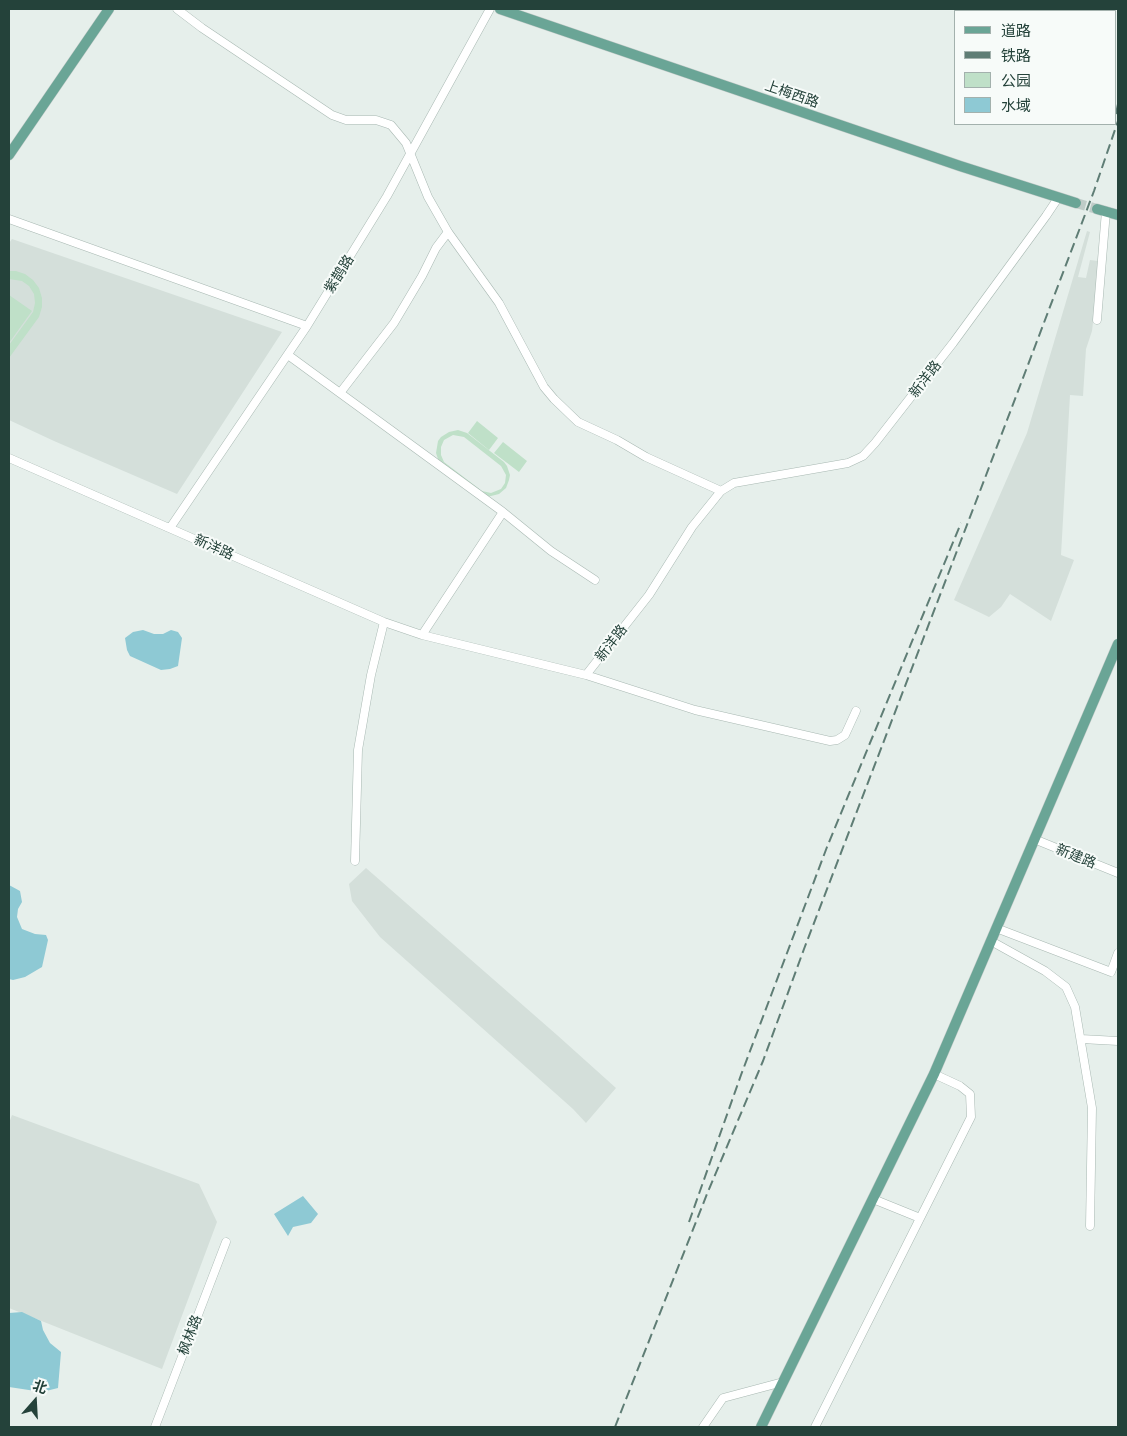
<!DOCTYPE html>
<meta charset="utf-8">
<style>
body{margin:0}
#map{position:relative;width:1127px;height:1436px;overflow:hidden;background:#e6efeb;font-family:Barlow,"Noto Sans SC",sans-serif}
canvas{display:block}
.frame{position:absolute;inset:0;border:10px solid #24423a;pointer-events:none}
.legend{position:absolute;left:954px;top:10px;width:162px;height:115px;box-sizing:border-box;background:#f7fbf9;border:1px solid #a3b1ad;margin:0;padding:6px 9px;list-style:none;font-size:15px;color:#24423a}
.legend li{display:flex;align-items:center;gap:10px;height:25px}
.legend b{width:25px;border:1px solid #a3b1ad}
.north{position:absolute;left:10px;top:1376px;width:50px;height:50px;-webkit-text-stroke:4px #f7fbf9;paint-order:stroke;rotate:19deg;font-size:14px;font-weight:700;line-height:20px;text-align:center;color:#24423a}
.north::after{content:'';display:block;margin:auto;width:18px;height:22px;background:#24423a;clip-path:polygon(50% 0,100% 100%,50% 72%,0 100%)}
</style>
<div id="map">
<canvas width="1127" height="1436"></canvas>
<div class="frame"></div>
<ul class="legend">
<li><b style="height:6px;background:#6aa596"></b>道路</li>
<li><b style="height:6px;background:#5f7d75"></b>铁路</li>
<li><b style="height:14px;background:#bfe0c8"></b>公园</li>
<li><b style="height:14px;background:#8ec9d4"></b>水域</li>
</ul>
<div class="north">北</div>
</div>
<script>
const g = document.querySelector('canvas').getContext('2d');
g.lineJoin = 'round';
function paint(path, color) { g.fillStyle = color; g.fill(path, 'evenodd'); }
const toPath = rows => new Path2D(rows.map(r => 'M' + r).join(''));
function trace(path, color, width, dash) { g.strokeStyle = color; g.lineWidth = width; g.lineCap = dash ? 'butt' : 'round'; g.setLineDash(dash || []); g.stroke(path); }
function write(font, color, halo, rows, align = 'center') {
  g.font = font + ' Barlow,"Noto Sans SC",sans-serif'; g.lineWidth = 4; g.setLineDash([]); g.textBaseline = 'middle'; g.strokeStyle = halo; g.fillStyle = color; for (const [text, x, y, turn = 0] of rows) {
    g.save(); g.translate(x, y); g.rotate((+turn || 0) * Math.PI / 180); g.textAlign = isNaN(turn) ? turn : align; if (halo) g.strokeText(text, 0, 0); g.fillText(text, 0, 0); g.restore();
  }
}
const built = toPath([
 [1087,231,1090,232,1078,277,1086,278,1090,260,1098,261,1096,296,1092,331,1086,349,1083,396,1070,395,1061,555,1074,560,1051,621,1010,594,1001,607,989,617,954,600,1027,433],
 [12,239,282,332,177,494,54,441,9,420,9,243],
 [366,868,557,1035,616,1088,586,1123,573,1109,380,937,352,901,349,884],
 [12,1115,199,1184,217,1222,162,1369,9,1308,9,1123]
]);
const green = toPath([
 [9,271,16,271,25,274,33,280,39,288,42,298,42,307,39,317,9,358,9,345,33,312,35,303,34,294,29,286,22,281,9,279],
 [9,295,32,311,9,343],
 [477,421,498,438,489,450,468,433],
 [458,430,467,433,504,462,507,466,510,475,509,480,506,488,499,494,487,497,439,462,436,453,438,441,441,437,449,432],
 [453,435,464,437,501,466,506,475,505,483,501,489,491,493,482,491,444,462,441,455,441,447,444,440],
 [503,442,527,461,519,472,494,453]
]);
const water = toPath([
 [143,630,154,634,163,634,171,630,178,632,182,638,178,666,170,669,161,670,130,656,127,650,125,638,133,632],
 [9,885,20,891,22,902,18,909,17,917,22,929,35,934,46,935,48,940,42,967,25,977,13,980,9,979],
 [303,1196,318,1214,311,1223,293,1227,288,1236,274,1214],
 [22,1312,41,1321,43,1330,50,1343,61,1352,58,1388,42,1392,9,1387,9,1313]
]);
const majorTunnel = toPath([
 [1076,203,1097,209]
]);
const minor = toPath([
 [177,9,202,28,332,115,346,120,376,120,391,125,406,143,428,197,448,232,499,303,544,387,554,399,578,422,617,440,646,457,721,491],
 [9,219,307,326],
 [1097,320,1106,211],
 [288,355,340,393],
 [9,458,384,622,422,635,586,675,695,710,830,741,837,740,845,735,856,711],
 [503,512,551,551,595,580],
 [170,528,307,326,387,196,490,9],
 [422,635,503,512,340,393,394,323,422,276,436,248,448,232],
 [586,675,649,595,692,527,721,491,734,483,848,463,863,456,875,443,953,343,1046,216,1058,198],
 [1034,839,1118,873],
 [355,861,358,750,371,675,384,622],
 [996,928,1111,972,1118,953],
 [991,941,1045,971,1066,987,1075,1007,1092,1108,1090,1226],
 [1081,1039,1118,1041],
 [873,1199,920,1218],
 [155,1427,226,1242],
 [703,1427,723,1398,783,1382],
 [815,1427,971,1117,970,1094,960,1086,934,1074]
]);
const major = toPath([
 [500,9,960,166,1076,203],
 [9,155,109,9],
 [1097,209,1118,215],
 [761,1427,934,1074,1118,644]
]);
const rail = toPath([
 [1116,114,1118,104],
 [689,1222,741,1075,827,847,961,523],
 [615,1427,707,1194,763,1061,804,949,985,478,1094,191,1118,121]
]);
const streetNames = [
 ["上梅西路",792,94,19],
 ["紫鹊路",339,274,-58],
 ["新洋路",925,379,-52],
 ["新洋路",214,547,24],
 ["新洋路",611,643,-52],
 ["新建路",1076,856,22],
 ["枫林路",190,1335,-69]
];
paint(built, '#d4dfda');
paint(green, '#bfe0c8');
paint(water, '#8ec9d4');
trace(majorTunnel, '#bfccc8', 10, [10, 5]);
trace(minor, '#a8b8b2', 9);
trace(major, '#c2cac8', 11);
trace(minor, '#fff', 8);
trace(major, '#6aa596', 10);
trace(rail, '#5f7d75', 2, [10, 5]);
write('14px', '#24423a', '#f7fbf9', streetNames);
</script>
